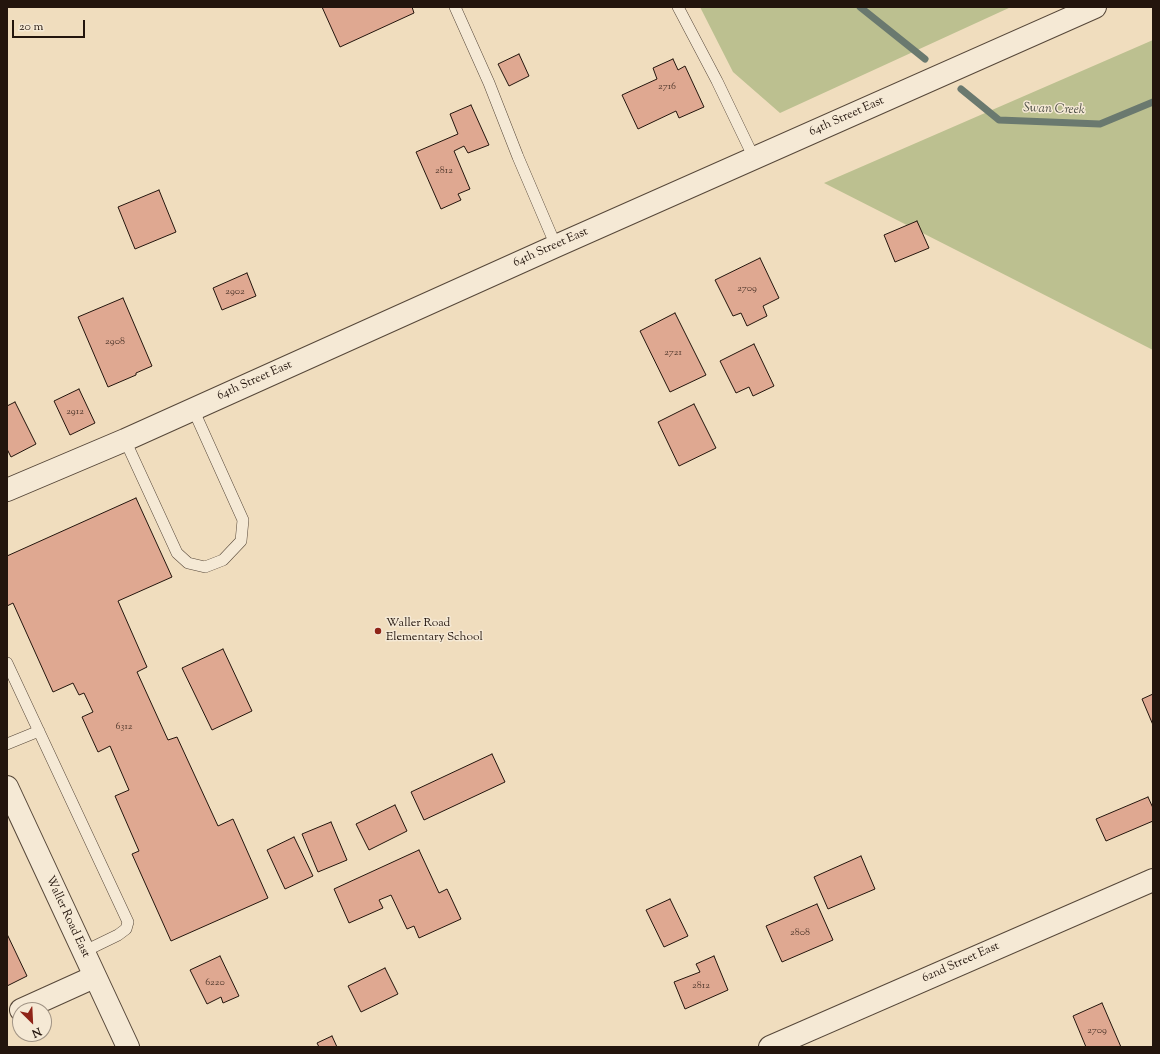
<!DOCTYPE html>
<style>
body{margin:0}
#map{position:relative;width:1160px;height:1054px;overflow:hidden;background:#f0ddbe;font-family:"Sorts Mill Goudy",serif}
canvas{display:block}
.frame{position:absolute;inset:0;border:8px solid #23150d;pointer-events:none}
.north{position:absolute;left:12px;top:1002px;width:40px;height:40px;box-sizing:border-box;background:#f5e9d5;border:1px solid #a19485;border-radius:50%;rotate:156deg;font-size:11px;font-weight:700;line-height:16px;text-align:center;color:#23150d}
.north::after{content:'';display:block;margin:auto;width:14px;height:18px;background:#8f2418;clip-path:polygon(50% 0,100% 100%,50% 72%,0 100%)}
.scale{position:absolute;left:12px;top:20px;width:73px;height:18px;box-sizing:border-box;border:2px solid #23150d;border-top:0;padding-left:5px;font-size:12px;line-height:14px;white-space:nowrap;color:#23150d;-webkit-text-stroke:3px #f5e9d5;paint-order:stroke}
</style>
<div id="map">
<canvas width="1160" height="1054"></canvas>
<div class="frame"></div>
<div class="north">N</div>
<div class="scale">20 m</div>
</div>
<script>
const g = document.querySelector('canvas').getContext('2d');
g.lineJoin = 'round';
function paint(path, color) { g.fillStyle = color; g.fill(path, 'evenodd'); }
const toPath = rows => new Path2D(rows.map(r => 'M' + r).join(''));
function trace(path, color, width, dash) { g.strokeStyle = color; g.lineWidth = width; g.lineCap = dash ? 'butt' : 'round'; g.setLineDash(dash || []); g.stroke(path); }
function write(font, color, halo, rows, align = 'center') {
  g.font = font + ' "Sorts Mill Goudy",serif'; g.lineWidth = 3; g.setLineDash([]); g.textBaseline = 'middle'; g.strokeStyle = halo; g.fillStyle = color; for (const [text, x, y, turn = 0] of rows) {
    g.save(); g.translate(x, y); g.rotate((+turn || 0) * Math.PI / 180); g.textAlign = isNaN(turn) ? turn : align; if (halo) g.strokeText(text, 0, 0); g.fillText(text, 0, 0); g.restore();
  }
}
const green = toPath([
 [700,7,1011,7,780,113,733,72],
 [1153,40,1153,350,824,183]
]);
const stream = toPath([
 [860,7,925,59],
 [961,89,999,120,1100,124,1153,102]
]);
const building = toPath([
 [322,7,412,7,414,13,340,47,322,7],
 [519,54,529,76,509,86,498,64,519,54],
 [673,59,678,70,685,66,704,107,679,118,676,111,638,129,622,95,657,79,653,68,673,59],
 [471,105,489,145,468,153,464,146,454,151,470,189,458,194,461,200,441,209,416,152,458,134,450,114,471,105],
 [159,190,176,232,135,249,118,207,159,190],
 [917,221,929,248,895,262,884,235,917,221],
 [760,258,779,298,763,306,767,316,747,326,741,313,733,316,715,280,760,258],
 [247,273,256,296,222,310,213,288,247,273],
 [123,298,152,366,136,373,136,375,108,387,78,317,123,298],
 [675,313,706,375,670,392,640,331,675,313],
 [754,344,774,386,753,396,749,387,736,393,720,361,754,344],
 [79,389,95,423,70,435,54,401,79,389],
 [15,402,36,444,11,457,7,449,7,406,15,402],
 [694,404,716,448,679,466,658,422,694,404],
 [136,498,172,577,118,601,147,667,137,672,168,740,177,737,218,826,233,819,268,898,171,941,132,854,139,851,115,796,129,790,110,746,98,752,82,717,93,712,84,693,79,695,73,683,53,692,13,603,7,606,7,556,136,498],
 [223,649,252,711,212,730,182,668,223,649],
 [1153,694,1153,725,1142,699,1153,694],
 [492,754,505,782,424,820,411,792,492,754],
 [1148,797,1153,808,1153,821,1106,841,1096,819,1148,797],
 [395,805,407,831,369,850,356,824,395,805],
 [331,822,347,860,318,872,302,834,331,822],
 [294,837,313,876,285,889,267,850,294,837],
 [419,850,439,893,447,889,461,919,419,938,414,926,407,929,391,895,379,900,383,908,349,923,334,889,419,850],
 [861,856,875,889,828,909,814,877,861,856],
 [670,899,688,936,664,947,646,910,670,899],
 [817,904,833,940,782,962,766,926,817,904],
 [7,934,27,976,7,986,7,934],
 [220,956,239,996,223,1003,221,997,207,1004,190,970,220,956],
 [714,956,728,990,685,1009,674,982,700,972,696,964,714,956],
 [385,968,398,994,361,1012,348,986,385,968],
 [1102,1003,1121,1047,1086,1047,1073,1016,1102,1003],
 [332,1036,337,1047,319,1047,317,1043,332,1036]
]);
const service = toPath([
 [455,7,489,83,518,157,556,246],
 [678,7,717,81,754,158],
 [125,440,177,553,188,563,205,567,223,560,241,541,243,520,193,409],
 [7,663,128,922,126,929,118,935,83,952],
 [7,744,39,731]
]);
const minor = toPath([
 [21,1010,94,977],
 [770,1047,1153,880]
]);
const tertiary = toPath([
 [7,490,125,440,556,246,1095,7],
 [7,787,128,1047]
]);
const markers = [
 [378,631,4,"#8f2418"]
];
const numberNames = [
 ["2716",667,87],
 ["2812",444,171],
 ["2709",747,289],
 ["2902",235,292],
 ["2908",115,342],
 ["2721",673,353],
 ["2912",75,412],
 ["6312",124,727],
 ["2808",800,933],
 ["6220",215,983],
 ["2812",701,986],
 ["2709",1097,1031]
];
const streetNames = [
 ["64th Street East",847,117,-24],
 ["64th Street East",551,248,-24],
 ["64th Street East",255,381,-24],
 ["Waller Road East",67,917,65],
 ["62nd Street East",961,963,-24]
];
const poiNames = [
 ["Waller Road",386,624],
 ["Elementary School",386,638]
];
const waterNames = [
 ["Swan Creek",1054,110,2]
];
paint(green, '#bcc090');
trace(stream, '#6a796f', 7);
paint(building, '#dfa891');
trace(building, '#23150d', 1);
trace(service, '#564739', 12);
trace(minor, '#564739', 24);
trace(tertiary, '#564739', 24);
trace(service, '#f5e9d5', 11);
trace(minor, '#f5e9d5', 22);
trace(tertiary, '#f5e9d5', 22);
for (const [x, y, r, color] of markers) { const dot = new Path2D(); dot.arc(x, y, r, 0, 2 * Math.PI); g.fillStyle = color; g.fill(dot); trace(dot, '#f5e9d5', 1.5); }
write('10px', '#523a2e', null, numberNames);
write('12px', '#23150d', '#f5e9d5', streetNames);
write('12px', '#23150d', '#f5e9d5', poiNames, 'left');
write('italic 13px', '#4d4f46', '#f5e9d5', waterNames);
</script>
